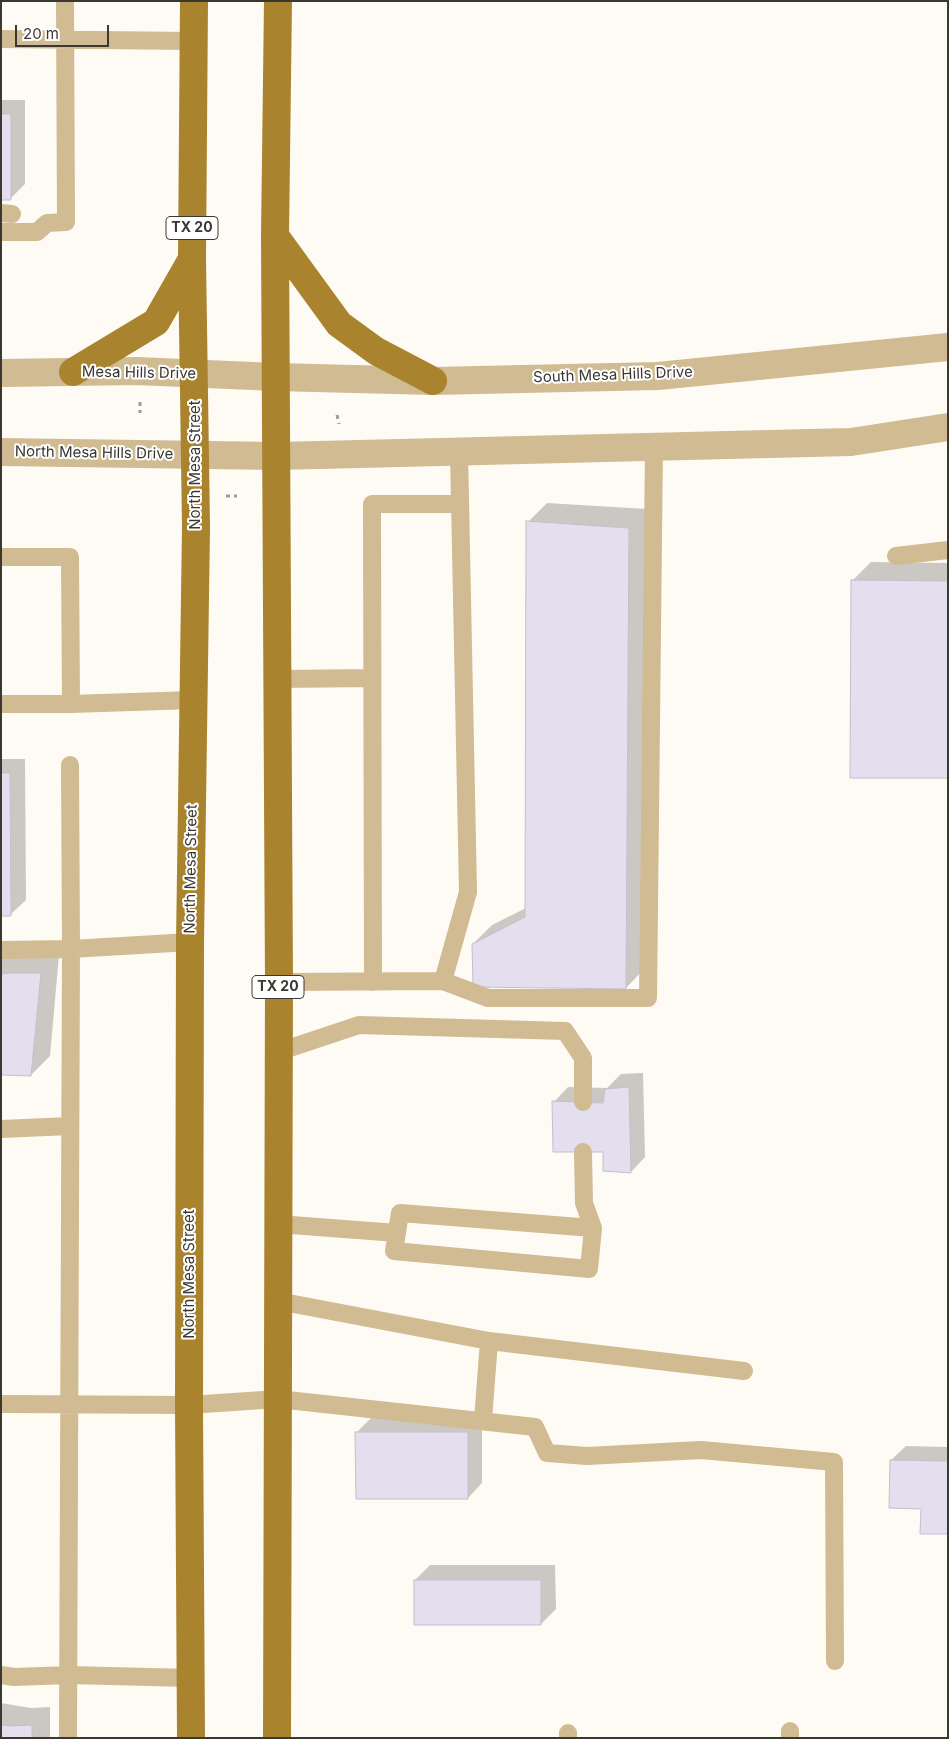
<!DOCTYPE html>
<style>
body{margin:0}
#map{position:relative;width:949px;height:1739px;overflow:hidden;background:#fefbf5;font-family:Inter,sans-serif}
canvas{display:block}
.frame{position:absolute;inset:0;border:2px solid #3b3832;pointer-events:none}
.scale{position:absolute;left:15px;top:25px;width:94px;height:22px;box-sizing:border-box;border:2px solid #3b3832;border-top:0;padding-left:6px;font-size:15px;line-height:18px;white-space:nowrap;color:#3b3832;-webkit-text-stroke:4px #fff;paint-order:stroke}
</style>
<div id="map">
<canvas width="949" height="1739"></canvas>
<div class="frame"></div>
<div class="scale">20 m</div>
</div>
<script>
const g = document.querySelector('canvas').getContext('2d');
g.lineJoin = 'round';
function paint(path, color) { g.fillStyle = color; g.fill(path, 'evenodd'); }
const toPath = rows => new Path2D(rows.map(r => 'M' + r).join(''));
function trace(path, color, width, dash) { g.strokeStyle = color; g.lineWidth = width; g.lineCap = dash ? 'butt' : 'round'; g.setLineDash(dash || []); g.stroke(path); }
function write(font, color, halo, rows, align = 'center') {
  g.font = font + ' Inter,sans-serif'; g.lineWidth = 4; g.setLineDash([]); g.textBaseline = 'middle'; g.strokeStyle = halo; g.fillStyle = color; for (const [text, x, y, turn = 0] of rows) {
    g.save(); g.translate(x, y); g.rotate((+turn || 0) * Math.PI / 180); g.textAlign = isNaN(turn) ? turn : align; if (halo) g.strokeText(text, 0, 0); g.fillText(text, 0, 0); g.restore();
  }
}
const shadow = toPath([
 [1,100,25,100,25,184,10,199,1,199],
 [547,503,647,509,644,969,626,988,473,944,492,925,526,908,528,522],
 [871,562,948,563,948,777,852,581],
 [1,759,25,759,26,900,11,914,1,914],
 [31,954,59,955,50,1056,31,1075,1,1074,1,959],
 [643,1073,645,1157,631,1172,604,1150,554,1102,568,1087,607,1088,621,1074],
 [371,1418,482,1418,482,1483,468,1498,356,1433],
 [906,1446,948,1447,948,1533,922,1507,891,1460],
 [430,1565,555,1565,556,1609,541,1624,415,1580],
 [1,1703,31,1708,50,1707,50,1738,1,1738]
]);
const building = toPath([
 [1,114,11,114,11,200,1,200,1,114],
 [526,521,629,528,626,989,473,987,472,944,525,917,526,521],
 [851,580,948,581,948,778,850,778,851,580],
 [1,773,10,773,11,916,1,916,1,773],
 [12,973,41,973,31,1076,1,1075,1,974,12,973],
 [629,1087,631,1173,603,1171,603,1152,553,1152,552,1101,603,1103,605,1089,629,1087],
 [355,1432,468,1432,468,1499,356,1499,355,1432],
 [890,1460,948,1461,948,1534,920,1534,921,1509,889,1508,890,1460],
 [414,1580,541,1580,541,1625,414,1625,414,1580],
 [1,1725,11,1726,32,1725,32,1738,1,1738,1,1725]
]);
const path = toPath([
 [140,402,140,413],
 [337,415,339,424],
 [226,496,237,496]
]);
const service = toPath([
 [1,39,193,41],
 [1,213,12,214],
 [1,232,37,232,47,223,66,222,65,1],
 [896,556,948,550],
 [1,557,70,557,71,704],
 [278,679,372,678],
 [1,704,71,704,193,700],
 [1,950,71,949,190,942],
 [443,981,468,892,459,451],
 [279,982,443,981,488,998,648,998,654,447],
 [373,982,372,504,460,504],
 [278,1052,359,1025,565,1031,583,1058,583,1102],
 [1,1129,70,1126],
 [583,1152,584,1203,593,1228,589,1269,394,1251,400,1213,593,1228],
 [278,1224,397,1233],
 [278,1301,489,1341,744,1371],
 [1,1404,189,1405,278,1399,535,1427,547,1453,587,1456,701,1450,834,1462,835,1661],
 [483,1420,489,1341],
 [1,1675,14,1677,69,1675,190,1678],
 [790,1731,790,1738],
 [568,1733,568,1738],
 [68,1738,71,949,70,765]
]);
const tertiary = toPath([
 [1,373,136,371,276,377,433,381,658,376,948,347],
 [1,452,277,456,851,442,948,427]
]);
const primary = toPath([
 [275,236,339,324,376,351,433,381],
 [73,372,156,322,192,259],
 [191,1738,189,1405,190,942,196,527,192,259,194,1],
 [277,1738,279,982,275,236,278,1]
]);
const shields = [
 [192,228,52],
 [278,987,52]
];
const shieldNames = [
 ["TX 20",192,228],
 ["TX 20",278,987]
];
const streetNames = [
 ["Mesa Hills Drive",139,373,1],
 ["South Mesa Hills Drive",613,375,-2],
 ["North Mesa Hills Drive",94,453,1],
 ["North Mesa Street",195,465,-90],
 ["North Mesa Street",191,869,-89],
 ["North Mesa Street",189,1274,-90]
];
paint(shadow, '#0003');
paint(building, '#e4dfee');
trace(building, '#c3becd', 1);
trace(path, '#9d9a94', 3, [4, 4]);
trace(service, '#d0bb92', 18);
trace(tertiary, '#d0bb92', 28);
trace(primary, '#a9832d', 28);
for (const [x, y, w] of shields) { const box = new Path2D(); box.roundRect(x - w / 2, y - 11.5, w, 23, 4); g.fillStyle = '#fff'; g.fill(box); trace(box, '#3b3832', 1); }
write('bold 14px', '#3b3832', null, shieldNames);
write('15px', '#3b3832', '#fff', streetNames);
</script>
